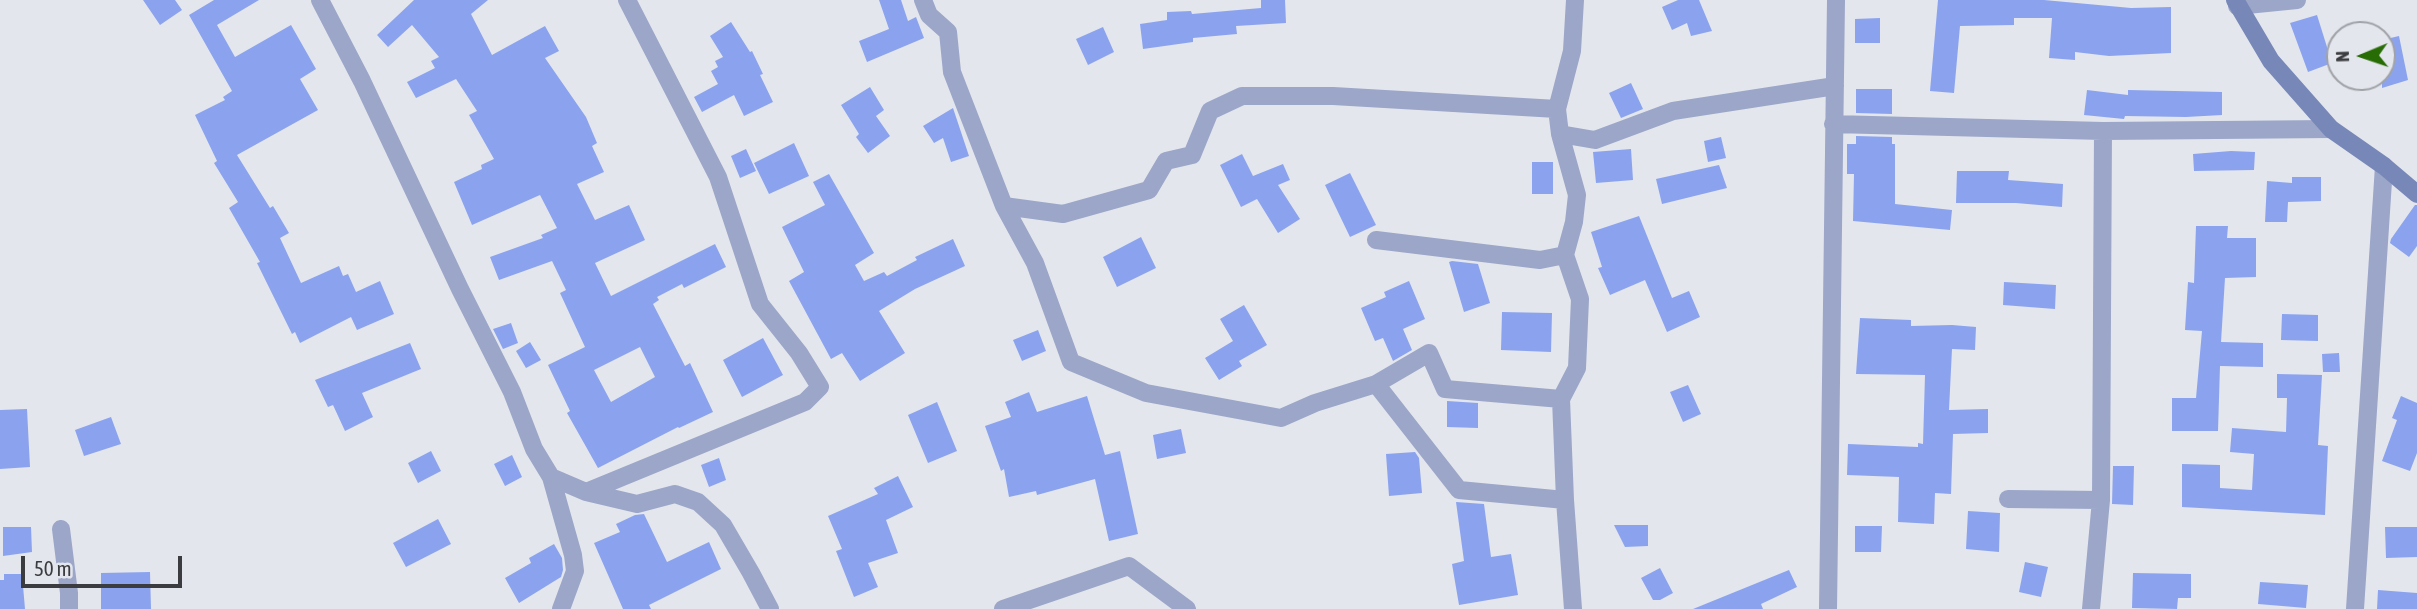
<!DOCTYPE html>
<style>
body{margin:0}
#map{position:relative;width:2417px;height:609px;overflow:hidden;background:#e3e6ed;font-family:"Asap Condensed",sans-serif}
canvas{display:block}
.north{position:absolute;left:2326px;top:21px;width:70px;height:70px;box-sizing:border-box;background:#e3e6ed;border:2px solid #a0a2a7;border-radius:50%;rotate:268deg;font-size:19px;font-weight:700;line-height:28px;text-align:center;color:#3b3c3f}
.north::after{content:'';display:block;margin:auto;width:24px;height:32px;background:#276c05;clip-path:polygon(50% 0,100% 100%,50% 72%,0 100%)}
.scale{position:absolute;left:21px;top:556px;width:161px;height:32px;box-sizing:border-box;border:4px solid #3b3c3f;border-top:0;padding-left:9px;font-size:21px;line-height:24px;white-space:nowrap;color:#3b3c3f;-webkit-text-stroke:5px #e3e6ed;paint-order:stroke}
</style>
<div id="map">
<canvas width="2417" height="609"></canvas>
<div class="north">N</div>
<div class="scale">50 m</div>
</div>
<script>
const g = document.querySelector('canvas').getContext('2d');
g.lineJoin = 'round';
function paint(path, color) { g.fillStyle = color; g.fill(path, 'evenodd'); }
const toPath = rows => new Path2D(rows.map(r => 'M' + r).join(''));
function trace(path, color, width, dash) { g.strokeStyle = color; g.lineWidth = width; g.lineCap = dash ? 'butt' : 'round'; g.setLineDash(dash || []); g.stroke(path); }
const building = toPath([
 [143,0,175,0,182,10,160,25],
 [214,0,259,0,217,25,235,57,291,25,316,69,300,79,318,110,237,155,270,208,273,206,289,233,280,238,301,283,339,266,343,276,348,274,356,292,380,281,394,314,357,330,351,317,300,343,295,332,292,334,257,263,260,262,229,208,238,202,214,163,217,161,195,115,225,100,223,97,232,91,189,15],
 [414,0,488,0,471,14,492,55,545,26,559,51,545,58,586,117,597,143,592,146,604,172,577,184,595,220,629,205,645,240,595,263,611,296,715,244,726,267,684,288,682,284,657,297,659,300,653,304,685,366,690,363,713,412,679,428,678,427,598,468,567,413,570,411,548,365,585,347,560,293,566,290,552,261,499,280,490,257,543,238,541,235,557,228,540,195,472,225,454,182,482,169,481,165,494,159,469,115,477,111,456,79,416,98,407,82,435,68,431,61,439,57,412,25,388,47,377,35],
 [640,347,655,377,611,402,594,370],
 [879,0,901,0,908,21,916,17,924,38,867,62,859,41,889,29],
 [1261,0,1285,0,1286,23,1236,26,1237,34,1193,38,1193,42,1143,49,1140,24,1167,20,1167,12,1191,11,1192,14,1261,8],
 [1678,0,1699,0,1712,31,1691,36,1687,23,1672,30,1662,7],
 [1938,0,2044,0,2131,8,2171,7,2171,53,2109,56,2075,52,2075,60,2049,58,2052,18,2014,18,2014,25,1960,26,1954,93,1930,91],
 [2317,15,2332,63,2308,72,2290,23],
 [1880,18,1880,43,1855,43,1855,19],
 [731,22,750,52,752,51,763,74,760,75,773,102,744,116,734,95,702,112,694,97,718,84,711,71,718,67,715,61,723,57,710,36],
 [1103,27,1114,52,1088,65,1076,39],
 [2399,36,2408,80,2382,88,2382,40],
 [1631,83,1643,109,1621,118,1609,93],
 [870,87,884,110,876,116,890,136,868,153,856,137,859,134,841,105],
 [1856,89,1892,89,1892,114,1856,113],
 [2087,90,2128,95,2128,90,2222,92,2222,115,2186,117,2125,116,2124,119,2084,115],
 [953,108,969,156,951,162,943,138,934,143,923,126],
 [1856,136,1892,137,1892,144,1895,144,1895,204,1952,210,1950,230,1853,221,1854,174,1847,174,1847,144,1856,144],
 [1721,137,1726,158,1708,162,1704,141],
 [794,143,809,176,769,194,754,163],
 [746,149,756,171,740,178,731,156],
 [1631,149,1633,180,1596,183,1593,152],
 [2231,151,2255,152,2254,170,2194,171,2193,154],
 [1242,154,1253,176,1283,164,1290,180,1278,185,1300,219,1278,233,1257,199,1241,207,1220,165],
 [1532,162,1553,162,1553,194,1532,194],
 [1719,165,1727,188,1662,204,1656,179],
 [1957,171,2009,171,2008,180,2063,184,2062,207,2016,203,1956,203],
 [1350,173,1376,225,1350,237,1325,185],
 [829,174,874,253,855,265,864,281,884,272,887,276,917,260,915,257,953,239,965,266,915,289,879,311,905,353,860,381,842,353,831,359,789,281,804,272,782,227,825,205,813,182],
 [2292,177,2321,177,2321,201,2288,202,2287,222,2265,222,2267,181,2292,183],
 [2415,205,2417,205,2417,246,2409,257,2390,243,2391,239],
 [1639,216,1672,298,1689,291,1700,317,1667,332,1645,280,1610,295,1598,268,1602,267,1591,232],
 [2196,226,2228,226,2227,238,2256,238,2256,277,2225,278,2221,342,2263,343,2263,367,2220,366,2218,431,2172,431,2172,398,2196,398,2202,331,2185,330,2188,282,2194,283],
 [1141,237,1156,268,1117,287,1103,257],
 [1452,261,1478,264,1490,303,1464,312,1449,262],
 [1409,281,1425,319,1403,329,1412,350,1393,361,1383,338,1375,341,1361,308,1386,297,1384,292],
 [2004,282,2056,285,2055,309,2003,305],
 [1244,305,1267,345,1239,361,1242,366,1219,380,1205,358,1233,341,1220,319],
 [1502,312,1552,313,1551,352,1501,350],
 [2282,314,2318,315,2318,341,2281,340],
 [1860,318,1911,320,1911,326,1952,325,1976,327,1975,350,1952,349,1949,410,1988,409,1988,433,1953,434,1951,494,1935,493,1934,524,1898,522,1899,477,1847,475,1848,444,1918,447,1918,443,1923,444,1925,375,1856,374],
 [511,323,518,343,503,349,493,329],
 [1038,330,1046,351,1022,361,1013,340],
 [763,338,783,375,742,397,723,360],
 [530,342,541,360,526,368,516,351],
 [410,343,421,369,362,393,373,417,345,431,333,405,328,407,315,380],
 [2339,353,2340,372,2323,372,2322,354],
 [2277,374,2322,375,2318,445,2328,446,2325,515,2182,507,2182,464,2220,465,2220,488,2252,490,2254,454,2230,452,2232,428,2286,432,2287,398,2277,398],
 [1688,385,1701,414,1683,422,1670,392],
 [1029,392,1037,412,1087,396,1105,455,1120,451,1138,534,1109,541,1095,479,1037,495,1036,491,1009,497,1004,469,1001,471,985,426,1011,417,1005,402],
 [2401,396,2417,403,2417,453,2410,471,2382,461,2397,420,2392,418],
 [1447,401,1478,403,1478,428,1447,427],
 [937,402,957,451,928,463,908,415],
 [27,409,30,467,0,469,0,410],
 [111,417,121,444,84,456,75,430],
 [1181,429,1186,453,1157,459,1153,435],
 [431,451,441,471,418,483,408,463],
 [1415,452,1419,458,1422,493,1389,496,1386,454],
 [512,455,522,477,505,486,494,464],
 [719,458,726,480,709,487,701,465],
 [2113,466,2134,466,2133,505,2112,504],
 [898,476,913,507,886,520,898,553,868,563,878,587,854,597,836,551,842,549,828,516,878,494,874,488],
 [1456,502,1484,504,1491,557,1511,554,1518,595,1459,605,1452,564,1464,561],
 [1968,511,2000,513,1999,552,1966,549],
 [644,514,667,562,709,542,721,569,649,605,651,609,623,609,594,543,620,532,616,524,635,515],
 [438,519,451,544,406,567,393,543],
 [1614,525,1648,525,1648,546,1625,547],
 [1855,526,1882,526,1881,552,1855,552],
 [3,527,31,527,32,552,3,556],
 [2385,527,2417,527,2417,557,2386,558],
 [554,544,562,558,563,570,561,577,519,603,505,578,531,563,529,558],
 [2025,562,2048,567,2041,597,2019,592],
 [1660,568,1673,593,1660,600,1653,600,1641,578],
 [1789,570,1797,587,1761,604,1763,609,1693,609],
 [150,572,151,609,101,609,101,573],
 [2133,573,2191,574,2191,598,2178,598,2177,609,2132,608],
 [4,574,22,574,25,609,0,609,0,580,4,580],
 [2260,582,2308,585,2306,608,2258,604],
 [2378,590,2417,593,2417,609,2377,609]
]);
const street = toPath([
 [320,0,362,81,460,289,512,392,534,449,551,477,586,492,637,504,675,494,698,502,723,525,751,573,770,609],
 [923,0,929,15,948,32,952,72,1004,206,1035,263,1071,362,1146,393,1281,418,1315,403,1376,384],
 [2237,6,2297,0],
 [1833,124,2103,131,2331,129],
 [1560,134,1595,140,1673,111,1835,86],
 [1004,206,1063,214,1149,190,1166,161,1192,155,1210,111,1242,96,1333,96,1557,109],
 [1376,240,1540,260,1565,255,1574,222,1577,195,1560,134,1557,109,1572,51,1575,0],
 [1565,255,1580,299,1577,368,1561,399,1445,389,1429,353,1376,384,1459,490,1565,500,1573,609],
 [1561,399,1565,500],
 [551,477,573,555,575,571,561,609],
 [586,492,805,402,820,387,799,353,760,304,718,177,627,0],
 [2008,499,2101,500,2103,131],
 [61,529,69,593,69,609],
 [1003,609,1129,566,1187,609],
 [1828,609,1836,0],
 [2091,609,2101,500],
 [2355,609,2384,166]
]);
const secondary = toPath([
 [2235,0,2271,61,2331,129,2384,166,2417,194]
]);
paint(building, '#8ba3ee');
trace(street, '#9ba6c8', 18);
trace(secondary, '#7787b8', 18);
</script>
